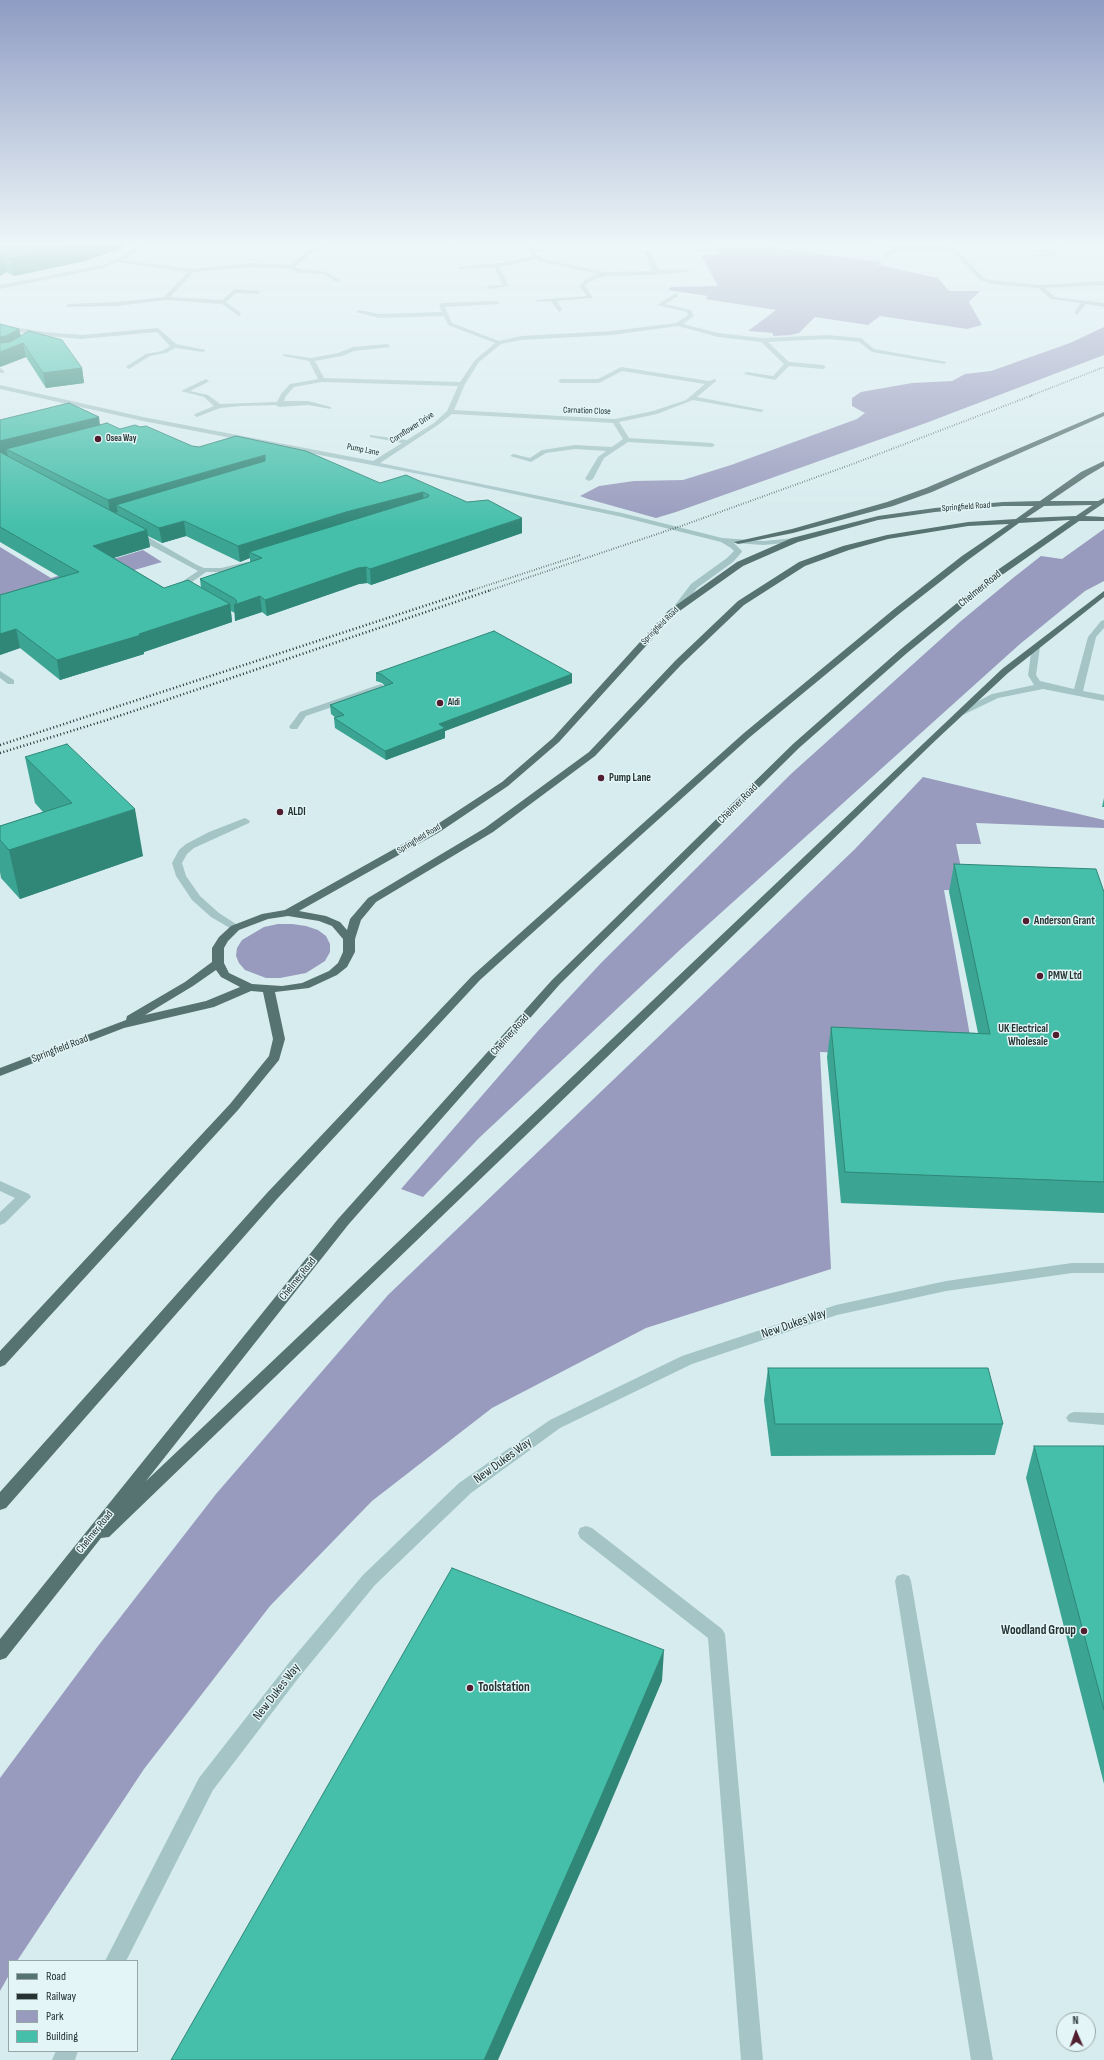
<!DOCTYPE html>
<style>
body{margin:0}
#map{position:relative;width:1104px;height:2060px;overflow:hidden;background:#d7ecef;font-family:"Sofia Sans Condensed",sans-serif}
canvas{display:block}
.legend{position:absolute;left:8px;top:1960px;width:130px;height:92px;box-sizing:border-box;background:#e3f5f7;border:1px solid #97a7a8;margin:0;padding:5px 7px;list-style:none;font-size:12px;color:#253231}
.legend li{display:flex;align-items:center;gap:8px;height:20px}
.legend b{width:20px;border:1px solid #97a7a8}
.north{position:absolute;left:1056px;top:2012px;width:40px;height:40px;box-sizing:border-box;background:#e3f5f7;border:1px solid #97a7a8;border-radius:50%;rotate:358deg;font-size:11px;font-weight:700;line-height:16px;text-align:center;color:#253231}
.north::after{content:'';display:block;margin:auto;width:14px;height:18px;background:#511e2f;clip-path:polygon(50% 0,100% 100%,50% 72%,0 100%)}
</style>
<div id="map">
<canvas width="1104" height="2060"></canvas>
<ul class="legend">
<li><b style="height:5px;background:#577371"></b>Road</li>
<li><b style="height:5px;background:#253231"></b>Railway</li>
<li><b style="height:11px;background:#989bbd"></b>Park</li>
<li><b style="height:11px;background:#45bfaa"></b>Building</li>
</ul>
<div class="north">N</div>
</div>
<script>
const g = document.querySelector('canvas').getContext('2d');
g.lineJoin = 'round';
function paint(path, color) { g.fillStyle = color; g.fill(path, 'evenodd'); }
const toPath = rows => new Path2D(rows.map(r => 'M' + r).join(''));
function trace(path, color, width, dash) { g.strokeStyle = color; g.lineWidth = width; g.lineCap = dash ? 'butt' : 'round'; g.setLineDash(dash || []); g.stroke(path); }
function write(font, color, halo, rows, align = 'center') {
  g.font = font + ' "Sofia Sans Condensed",sans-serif'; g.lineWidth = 3; g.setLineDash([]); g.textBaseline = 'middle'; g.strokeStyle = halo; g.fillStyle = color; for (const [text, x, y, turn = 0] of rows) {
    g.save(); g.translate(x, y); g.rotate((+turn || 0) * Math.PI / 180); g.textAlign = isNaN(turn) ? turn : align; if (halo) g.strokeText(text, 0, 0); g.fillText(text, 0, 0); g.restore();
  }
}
const green = toPath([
 [710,241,756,242,777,248,881,262,878,265,938,278,949,291,980,291,969,302,982,325,967,329,880,316,868,325,815,317,799,333,791,335,773,336,773,333,748,331,776,310,705,299,708,296,668,290,671,287,718,286,701,255,719,254],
 [1104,327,1104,355,926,423,676,512,656,518,588,499,580,496,599,486,634,481,683,480,731,465,857,419,865,413,852,406,852,398,861,392,912,383,952,381,965,374,991,371,1070,343],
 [1104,529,1104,581,1085,591,1020,644,683,947,479,1138,423,1197,401,1189,538,1031,601,963,792,773,961,621,1013,578,1041,556,1062,559],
 [0,547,51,578,143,550,162,562,0,609],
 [923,777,1104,820,1104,828,976,823,981,844,956,844,966,891,944,890,974,1058,820,1052,831,1269,646,1328,492,1408,372,1501,270,1606,144,1769,17,1961,9,1961,9,1975,0,1991,0,1778,98,1646,216,1494,388,1295,855,849],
 [278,924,292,924,306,926,318,930,326,936,330,944,330,952,325,961,306,973,280,978,266,978,245,970,239,963,236,956,237,948,242,940,264,927]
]);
const minor = toPath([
 [142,241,148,241,129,257,122,260,192,269,253,263,290,265,309,250,336,241,344,241,313,252,295,267,301,269,327,272,341,281,336,282,324,274,300,273,290,269,253,267,194,272,170,297,222,300,235,289,260,291,258,294,236,293,226,302,241,313,239,316,222,304,166,300,117,306,66,307,68,304,117,302,164,297,188,272,117,262,104,268,0,289,0,285,103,265,125,255,142,241],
 [445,241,469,241,451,243,453,247,450,249,445,241],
 [527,241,559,241,533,243,535,252,543,259,604,272,652,271,644,251,647,249,650,251,658,270,688,269,691,271,656,275,605,276,590,281,585,286,593,298,557,301,562,310,559,312,551,301,538,302,535,300,587,296,579,286,586,279,598,274,539,261,537,259,499,267,509,286,489,289,487,286,503,285,494,267,460,269,457,267,501,263,534,256,530,253,527,241],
 [827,241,845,241,842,243,827,241],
 [854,241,897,246,947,246,942,241,948,241,984,278,992,280,1040,285,1104,281,1104,285,1045,288,1055,297,1104,303,1104,307,1086,304,1077,315,1074,313,1081,303,1051,299,1038,288,991,284,980,280,950,249,898,250,885,259,883,256,893,249,860,245,854,241],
 [1071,241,1078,241,1055,251,1057,255,1039,257,1036,255,1050,253,1049,250,1071,241],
 [1092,241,1104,241,1104,245,1093,242,1092,241],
 [676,293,678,296,665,304,691,310,694,316,683,324,718,333,763,338,827,335,861,338,874,349,947,362,944,364,872,352,859,342,827,339,768,342,789,362,823,365,826,367,823,369,789,366,775,380,744,374,747,372,773,376,784,364,761,342,718,337,678,326,612,335,521,340,501,344,479,362,465,384,454,410,615,419,653,411,686,400,705,384,622,371,599,383,561,383,558,381,561,379,598,379,621,367,709,381,716,379,716,381,697,397,764,410,761,412,693,400,657,414,619,422,629,438,712,443,715,445,712,447,628,442,604,458,593,479,589,481,585,479,598,457,606,451,575,449,546,453,531,462,510,456,513,454,530,458,542,450,575,445,612,447,623,439,613,423,452,414,438,425,380,463,622,513,722,538,764,541,795,538,799,540,795,542,764,545,734,543,742,551,741,553,733,562,697,588,679,611,676,611,672,609,691,584,727,558,734,551,731,548,721,542,622,517,429,476,143,421,0,389,0,385,143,417,373,461,402,443,370,437,370,435,407,440,434,423,447,411,458,386,322,382,294,387,286,396,284,401,308,401,331,407,331,409,308,405,279,407,276,405,241,406,220,408,197,417,194,415,195,414,214,406,204,397,181,391,206,379,209,381,208,382,190,391,208,395,220,404,277,402,281,394,290,384,318,379,309,361,283,356,283,354,311,358,338,353,353,347,388,344,390,347,354,351,342,356,315,361,324,378,460,382,475,360,495,343,448,325,444,316,379,318,356,312,359,310,379,314,442,312,439,305,442,303,497,301,499,304,445,307,452,323,499,341,521,336,612,331,676,323,688,315,687,312,657,305,676,293],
 [0,325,45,332,82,335,158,328,176,344,206,350,203,352,175,348,166,353,150,356,129,369,126,367,127,366,146,354,162,351,170,346,157,332,82,339,45,336,0,329,0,325],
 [0,368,4,371,4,373,0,373,0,368],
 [133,532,139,532,197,565,204,568,221,568,247,562,251,564,221,572,206,572,185,587,189,590,188,592,182,592,177,589,177,585,198,571,133,536,133,532],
 [1104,620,1104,628,1096,637,1083,691,1104,695,1104,701,1043,689,998,698,965,714,962,715,957,712,992,694,1034,685,1028,675,1032,647,1036,644,1040,647,1036,675,1040,681,1074,689,1088,637,1101,621,1104,620],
 [0,671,14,680,14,684,8,684,0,678,0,671],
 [381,684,385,687,384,689,306,716,297,729,291,729,289,727,300,712,381,684],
 [245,818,250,821,249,823,194,848,187,854,182,863,186,876,200,896,219,913,239,926,241,928,239,930,235,931,211,917,192,900,176,876,172,863,179,850,186,844,209,832,245,818],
 [0,1181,29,1194,31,1197,5,1223,0,1225,0,1212,15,1198,0,1191,0,1181],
 [1072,1263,1104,1263,1104,1273,1072,1273,946,1291,837,1315,692,1364,560,1428,471,1493,375,1585,300,1676,213,1790,126,1961,105,1961,199,1778,288,1664,363,1575,459,1483,550,1420,682,1356,836,1305,946,1281,1072,1263],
 [1074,1412,1104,1413,1104,1425,1069,1422,1066,1418,1069,1414,1074,1412],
 [586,1526,592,1528,722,1629,725,1634,763,2060,741,2060,708,1638,580,1538,578,1533,580,1528,586,1526],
 [903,1574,909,1576,911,1581,993,2060,971,2060,895,1581,897,1576,903,1574],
 [56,2051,78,2051,75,2060,52,2060,56,2051]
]);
const major = toPath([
 [1104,412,1104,416,932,492,893,506,793,533,738,544,734,542,792,529,887,502,926,488,1104,412],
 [1104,461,1104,466,1087,476,1050,501,1098,501,1104,498,1104,503,1085,516,1104,517,1104,521,1079,521,1002,575,907,653,799,748,560,984,348,1225,146,1481,1002,669,1104,591,1104,597,1008,673,937,739,109,1537,101,1538,6,1658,0,1660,0,1639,338,1219,552,980,793,744,901,649,996,571,1070,520,1019,523,968,560,899,614,750,737,480,980,277,1199,6,1508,0,1510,0,1492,267,1193,472,976,744,733,893,610,962,556,1009,524,968,526,888,539,849,550,805,566,744,605,681,665,595,756,493,832,376,902,361,920,355,939,355,952,347,967,337,975,309,988,275,992,285,1039,279,1060,238,1110,5,1365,0,1367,0,1351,230,1104,269,1056,273,1039,263,992,251,991,214,1007,124,1028,0,1076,0,1068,126,1020,127,1016,185,982,212,962,212,948,219,937,231,926,262,914,285,910,430,829,502,782,553,738,668,611,737,562,792,538,878,516,935,508,1003,502,1040,501,1081,472,1104,461],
 [1092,505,1076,516,1026,518,1044,506,1092,505],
 [1003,506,1034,506,1016,519,968,522,887,535,843,546,799,562,738,601,675,661,589,752,485,828,368,898,350,919,347,930,340,922,326,916,299,911,438,833,508,786,559,742,674,615,743,566,798,542,878,520,935,512,1003,506],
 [288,916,319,921,332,926,343,939,343,952,338,963,329,971,302,983,282,986,252,984,229,973,224,963,224,948,228,941,239,930,268,919,288,916],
 [216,970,221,977,240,987,206,1001,145,1015,193,986,216,970]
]);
const railFar2 = toPath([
 [1030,396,1104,367]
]);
const railFar1 = toPath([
 [470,591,580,555],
 [488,591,684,525,850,465,1033,395]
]);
const rail = toPath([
 [0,745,473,590],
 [0,753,107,720,491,590]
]);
const wall = toPath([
 [0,241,127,241,127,246,85,261,14,276,6,272,0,276],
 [0,324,19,329,21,336,82,368,84,383,46,388,26,357,0,367],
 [0,420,100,425,120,429,140,427,192,446,380,483,406,475,522,533,371,585,367,583,359,584,267,616,262,612,235,621,235,613,231,611,232,622,144,652,144,654,60,680,20,648,0,655,0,595,60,577,0,542],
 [148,536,162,543,186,536,240,562,250,558,250,562,200,579,201,588,164,588,114,558,150,547],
 [376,673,572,674,572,683,445,731,445,738,386,760,335,728,334,718,336,718,331,714,330,705,385,686,382,683,376,681],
 [25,757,143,856,20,899,1,878,0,872,0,826,43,812,35,803],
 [1104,798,1104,807,1102,807],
 [954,864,1104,892,1104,1213,841,1203,827,1057,831,1027,978,1033,949,892],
 [768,1368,1003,1424,995,1455,771,1456,764,1400],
 [1034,1446,1104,1446,1104,1784,1026,1478]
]);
const shadedWall = toPath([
 [93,241,127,241,127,246,85,261,14,276,11,259],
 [3,255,6,272,0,276,0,257],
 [19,329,22,343,23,343,26,357,0,367,0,337],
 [82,368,84,383,46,388,43,373],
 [99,417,101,433,6,449,8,456,0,458,0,441],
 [265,455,267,469,116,505,118,512,110,514,108,500],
 [423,492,424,507,249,552,250,558,240,562,238,546,346,512],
 [522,518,522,533,371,585,370,569],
 [184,521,186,536,162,543,159,528],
 [147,530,150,547,96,563,93,546],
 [366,567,367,583,359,584,267,616,265,600,358,568],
 [260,596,262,612,235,621,234,605],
 [230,604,232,622,144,652,144,654,60,680,57,660,139,634],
 [16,629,20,648,0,655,0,634],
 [572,674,572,683,445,731,445,738,386,760,385,751,439,724],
 [135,809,143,856,20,899,9,850],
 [664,1650,662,1681,599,1830,498,2060,484,2060]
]);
const building = toPath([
 [0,241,93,241,82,245,11,259,3,255,0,257,0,241],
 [0,324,19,329,6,336,0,337,0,324],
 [29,331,62,340,82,368,43,373,23,343,0,352,0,343,10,342,29,331],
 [69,403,99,417,0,441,0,420,69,403],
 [107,423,120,429,135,425,140,427,146,426,192,446,199,447,236,436,306,451,380,483,406,475,467,502,488,500,522,518,370,569,366,567,358,568,265,600,260,596,234,605,237,602,235,599,200,579,262,558,249,552,428,497,429,495,423,492,346,512,238,546,184,521,159,528,116,505,265,461,265,455,108,500,6,449,107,423],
 [0,452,147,530,93,546,164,588,188,580,230,604,139,634,141,635,57,660,16,629,0,634,0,595,79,572,0,527,0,452],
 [494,631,572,674,439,724,445,728,385,751,334,718,344,715,330,705,393,683,381,674,376,673,494,631],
 [67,744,135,809,9,850,0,840,0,826,72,803,25,757,67,744],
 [954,864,1096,869,1104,892,1104,1182,845,1172,831,1027,990,1034,954,864],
 [768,1368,988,1368,1003,1424,775,1424,768,1368],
 [1034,1446,1104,1446,1104,1710,1034,1446],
 [452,1568,664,1650,600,1799,484,2060,171,2060,452,1568]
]);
const markers = [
 [98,439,4,"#511e2f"],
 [440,703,4,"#511e2f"],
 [601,778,4,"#511e2f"],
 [280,812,4,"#511e2f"],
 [1026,921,4,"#511e2f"],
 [1040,976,4,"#511e2f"],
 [1056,1035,4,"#511e2f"],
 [1084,1631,4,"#511e2f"],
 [470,1688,4,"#511e2f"]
];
const farStreetnames = [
 ["Carnation Close",587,411,2],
 ["Cornflower Drive",412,428,-33],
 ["Pump Lane",363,450,11],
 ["Springfield Road",966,507,-4],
 ["Springfield Road",660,626,-45],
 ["Springfield Road",419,839,-31]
];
const farPoinames = [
 ["Osea Way",106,439],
 ["Aldi",448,703]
];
const streetNames = [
 ["Chelmer Road",980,589,-39],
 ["Chelmer Road",738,804,-45],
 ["Chelmer Road",510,1035,-48],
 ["Springfield Road",60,1049,-21],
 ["Chelmer Road",298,1279,-51],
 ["Chelmer Road",95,1532,-51]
];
const poiNames = [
 ["Pump Lane",609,778],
 ["ALDI",288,812],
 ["Anderson Grant",1034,921],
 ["PMW Ltd",1048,976],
 ["UK Electrical",1048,1029,"right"],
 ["Wholesale",1048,1042,"right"]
];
const nearStreetnames = [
 ["New Dukes Way",794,1324,-19],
 ["New Dukes Way",503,1461,-36],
 ["New Dukes Way",277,1692,-52]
];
const nearPoinames = [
 ["Woodland Group",1076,1631],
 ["Toolstation",478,1688,"left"]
];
paint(green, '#989bbd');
paint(minor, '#a4c4c6');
paint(major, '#577371');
trace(railFar2, '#253231', 1.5, [0.5, 1.5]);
trace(railFar1, '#253231', 2, [0.5, 2]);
trace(rail, '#253231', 2.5, [1, 2.5]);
paint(wall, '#3ba492');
paint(shadedWall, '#308677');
paint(building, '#45bfaa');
trace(building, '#308677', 1);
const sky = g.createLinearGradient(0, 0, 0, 529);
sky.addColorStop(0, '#8f9cc3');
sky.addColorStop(0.46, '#edf6f8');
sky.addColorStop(1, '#edf6f800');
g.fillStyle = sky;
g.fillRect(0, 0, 1104, 529);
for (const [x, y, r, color] of markers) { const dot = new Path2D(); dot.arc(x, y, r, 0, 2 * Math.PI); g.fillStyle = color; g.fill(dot); trace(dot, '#e3f5f7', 1.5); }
write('9px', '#253231', '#e3f5f7', farStreetnames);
write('bold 9px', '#253231', '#e3f5f7', farPoinames, 'left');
write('11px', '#253231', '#e3f5f7', streetNames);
write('bold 11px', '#253231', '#e3f5f7', poiNames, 'left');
write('13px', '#253231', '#e3f5f7', nearStreetnames);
write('bold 13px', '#253231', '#e3f5f7', nearPoinames, 'right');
</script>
